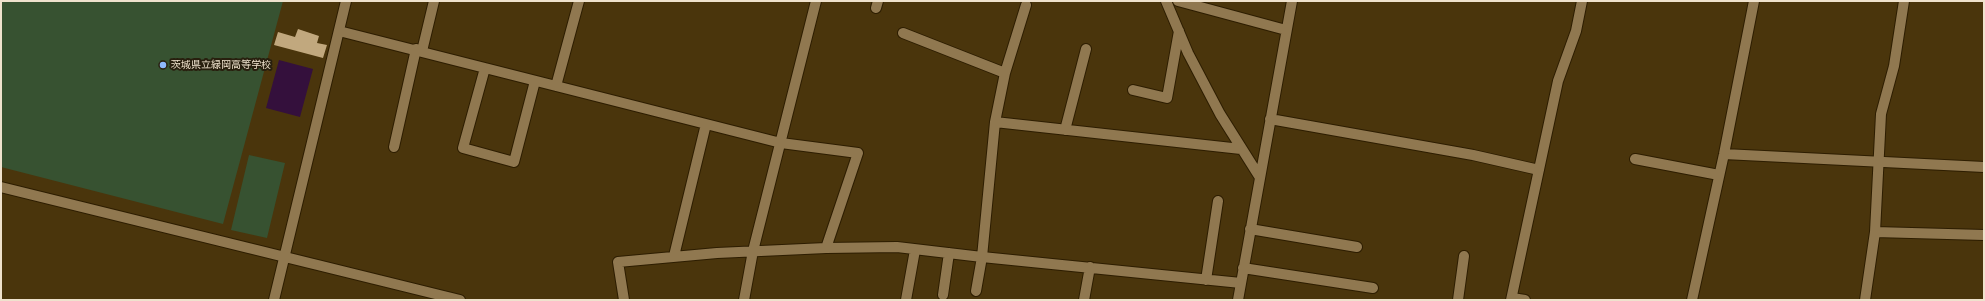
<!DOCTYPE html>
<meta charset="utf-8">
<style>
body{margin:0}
#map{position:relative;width:1985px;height:301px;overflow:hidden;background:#4a350c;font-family:"IBM Plex Sans",sans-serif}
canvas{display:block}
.frame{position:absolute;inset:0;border:2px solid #efe2cd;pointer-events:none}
</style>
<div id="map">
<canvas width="1985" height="301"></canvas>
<div class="frame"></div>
</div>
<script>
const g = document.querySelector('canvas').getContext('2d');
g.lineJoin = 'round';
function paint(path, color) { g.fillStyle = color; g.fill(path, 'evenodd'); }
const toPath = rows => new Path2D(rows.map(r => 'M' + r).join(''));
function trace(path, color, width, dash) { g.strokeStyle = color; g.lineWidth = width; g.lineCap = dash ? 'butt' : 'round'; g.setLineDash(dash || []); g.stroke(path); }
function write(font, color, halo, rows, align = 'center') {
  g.font = font + ' "IBM Plex Sans","Noto Sans JP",sans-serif'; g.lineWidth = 4; g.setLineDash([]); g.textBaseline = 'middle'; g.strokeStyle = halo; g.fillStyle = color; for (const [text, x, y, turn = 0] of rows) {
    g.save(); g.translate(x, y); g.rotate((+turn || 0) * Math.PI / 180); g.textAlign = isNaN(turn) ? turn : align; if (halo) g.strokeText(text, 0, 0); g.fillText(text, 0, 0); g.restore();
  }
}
const green = toPath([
 [1,1,283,1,223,224,1,167],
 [249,155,285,163,267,238,231,230]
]);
const water = toPath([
 [279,60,313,69,300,117,266,108]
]);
const building = toPath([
 [298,29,319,36,317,43,327,45,323,58,274,45,278,32,295,37]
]);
const minor = toPath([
 [1166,1,1188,53,1220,114,1259,176],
 [1178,1,1286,30],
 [876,8,878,1],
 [339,31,781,143,858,153,826,248],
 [903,33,1005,73],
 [422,51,434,1],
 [485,68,463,148,514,162,535,81],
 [556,86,579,1],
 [1133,90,1167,98,1179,31],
 [1270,119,1473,155,1539,170],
 [995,122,1241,149],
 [1065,130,1086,49],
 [394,147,416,49],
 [1724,154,1984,167],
 [1635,159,1719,175],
 [1,187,460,300],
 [1250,229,1357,247],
 [1875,232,1984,235],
 [674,256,706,124],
 [1243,268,1373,288],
 [1206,280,1218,201],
 [976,291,982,257,995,122,1005,73,1026,5],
 [943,295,949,253],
 [1512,298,1525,300],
 [274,300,346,1],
 [624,300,618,262,717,253,826,248,897,247,982,257,1241,283],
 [744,300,753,251,816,1],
 [906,300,915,250],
 [1084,300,1090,267],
 [1238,300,1292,1],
 [1458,300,1464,256],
 [1511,300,1558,81,1576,31,1582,1],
 [1692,300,1724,154,1754,1],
 [1865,300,1875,232,1881,114,1894,66,1904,1]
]);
const markers = [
 [163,65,4,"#8eb8fd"]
];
const poiNames = [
 ["茨城県立緑岡高等学校",171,65]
];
paint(green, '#375231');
paint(water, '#34103c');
paint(building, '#c1a87e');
trace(minor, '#2d1d00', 12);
trace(minor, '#907850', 10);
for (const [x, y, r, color] of markers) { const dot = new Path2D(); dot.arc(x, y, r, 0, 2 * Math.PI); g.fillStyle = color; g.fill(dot); trace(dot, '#281f0e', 1.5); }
write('10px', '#efe2cd', '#281f0e', poiNames, 'left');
</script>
